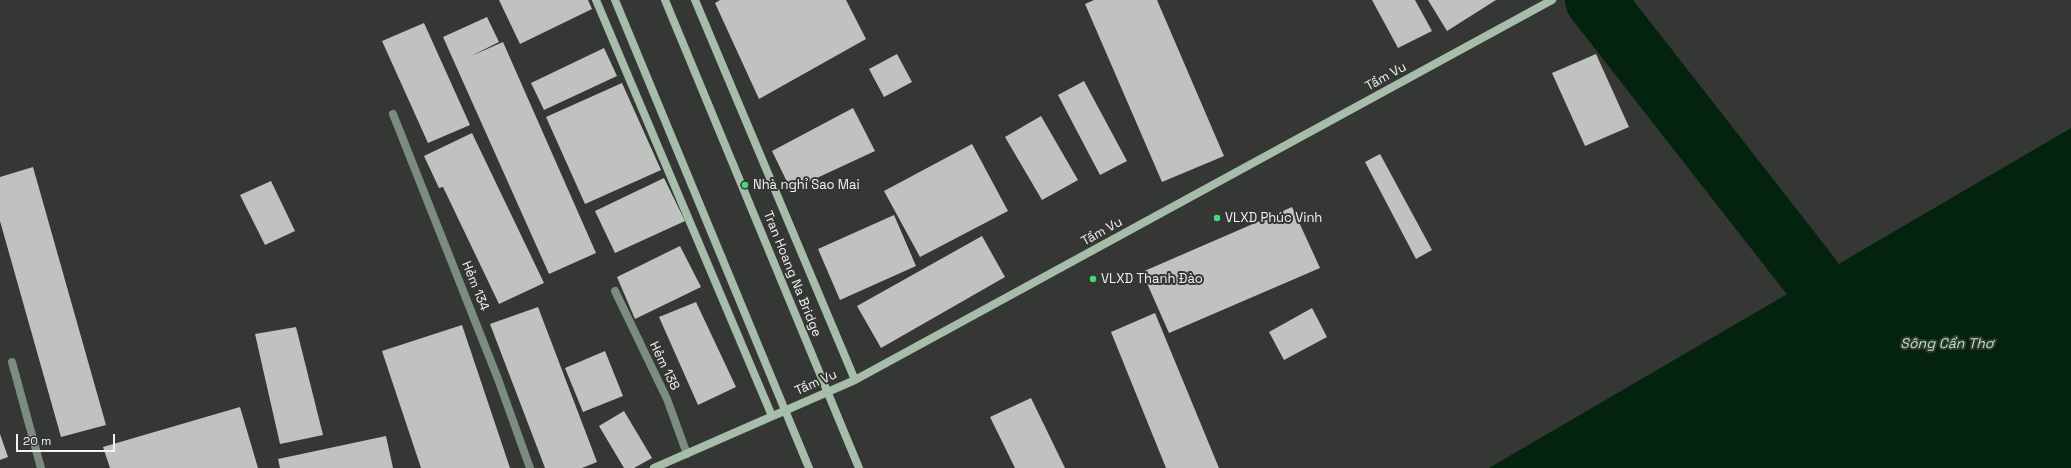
<!DOCTYPE html>
<meta charset="utf-8">
<style>
body{margin:0}
#map{position:relative;width:2071px;height:468px;overflow:hidden;background:#353735;font-family:"Space Grotesk",sans-serif}
canvas{display:block}
.scale{position:absolute;left:16px;top:434px;width:99px;height:18px;box-sizing:border-box;border:2px solid #f1f2f1;border-top:0;padding-left:5px;font-size:12px;line-height:14px;white-space:nowrap;color:#f1f2f1;-webkit-text-stroke:3px #353735;paint-order:stroke}
</style>
<div id="map">
<canvas width="2071" height="468"></canvas>
<div class="scale">20 m</div>
</div>
<script>
const g = document.querySelector('canvas').getContext('2d');
g.lineJoin = 'round';
function paint(path, color) { g.fillStyle = color; g.fill(path, 'evenodd'); }
const toPath = rows => new Path2D(rows.map(r => 'M' + r).join(''));
function trace(path, color, width, dash) { g.strokeStyle = color; g.lineWidth = width; g.lineCap = dash ? 'butt' : 'round'; g.setLineDash(dash || []); g.stroke(path); }
function write(font, color, halo, rows, align = 'center') {
  g.font = font + ' "Space Grotesk",sans-serif'; g.lineWidth = 4; g.setLineDash([]); g.textBaseline = 'middle'; g.strokeStyle = halo; g.fillStyle = color; for (const [text, x, y, turn = 0] of rows) {
    g.save(); g.translate(x, y); g.rotate((+turn || 0) * Math.PI / 180); g.textAlign = isNaN(turn) ? turn : align; if (halo) g.strokeText(text, 0, 0); g.fillText(text, 0, 0); g.restore();
  }
}
const water = toPath([
 [2071,128,2071,468,1489,468,1813,279]
]);
const river = toPath([
 [1595,0,1813,279]
]);
const building = toPath([
 [499,0,588,0,592,9,520,44],
 [720,0,846,0,866,39,759,99,715,3],
 [1094,0,1157,0,1224,156,1162,182,1085,4],
 [1372,0,1415,0,1432,31,1398,48],
 [1428,0,1496,0,1447,31],
 [487,17,499,42,471,56,503,42,596,253,549,274,443,37],
 [424,23,470,125,428,143,382,41],
 [604,48,617,76,544,110,531,83],
 [897,54,912,82,884,97,869,69],
 [1596,54,1629,127,1585,146,1552,73],
 [1084,81,1127,161,1100,175,1058,95],
 [622,83,661,170,585,204,546,117],
 [853,108,875,151,791,190,772,151],
 [1041,116,1078,180,1042,200,1005,137],
 [472,133,544,283,499,304,443,187,439,188,424,156],
 [972,144,1008,211,920,257,884,191],
 [1380,154,1432,250,1416,259,1365,162],
 [33,167,106,425,61,437,0,221,0,177],
 [664,178,685,221,615,253,595,211],
 [271,181,295,231,265,245,240,195],
 [1292,207,1320,268,1169,333,1142,272],
 [894,215,916,266,840,300,818,249],
 [982,236,1005,277,881,348,857,306],
 [680,246,701,287,635,319,617,277],
 [696,302,736,387,698,405,659,317],
 [538,307,597,462,582,468,545,468,490,324],
 [1312,308,1327,337,1284,360,1269,332],
 [1155,313,1219,468,1166,468,1111,332],
 [462,325,510,468,421,468,382,351],
 [296,327,323,435,280,444,255,334],
 [605,351,623,396,583,412,565,368],
 [1031,398,1065,468,1015,468,990,417],
 [240,407,258,468,110,468,103,447],
 [624,411,652,458,634,468,624,468,599,426],
 [0,434,8,457,0,460],
 [386,436,393,468,280,468,278,459]
]);
const lane = toPath([
 [615,291,667,399,687,454],
 [12,362,41,468]
]);
const street = toPath([
 [393,114,498,379,530,468]
]);
const secondary = toPath([
 [596,0,772,416],
 [615,0,809,468],
 [665,0,859,468],
 [695,0,855,380],
 [654,468,855,380,1552,0]
]);
const markers = [
 [745,185,4,"#47d779"],
 [1217,218,4,"#47d779"],
 [1093,279,4,"#47d779"]
];
const streetNames = [
 ["Tầm Vu",1386,77,-29],
 ["Tầm Vu",1102,232,-29],
 ["Tran Hoang Na Bridge",792,274,68],
 ["Hẻm 134",475,286,68],
 ["Hẻm 138",664,366,64],
 ["Tầm Vu",816,383,-24]
];
const poiNames = [
 ["Nhà nghỉ Sao Mai",753,185],
 ["VLXD Phúc Vinh",1225,218],
 ["VLXD Thanh Đào",1101,279]
];
const waterNames = [
 ["Sông Cần Thơ",1947,344]
];
paint(water, '#03230e');
trace(river, '#03230e', 60);
paint(building, '#bfc2bf');
trace(lane, '#7d8c80', 8);
trace(street, '#7d8c80', 8);
trace(secondary, '#a5bda9', 8);
for (const [x, y, r, color] of markers) { const dot = new Path2D(); dot.arc(x, y, r, 0, 2 * Math.PI); g.fillStyle = color; g.fill(dot); trace(dot, '#353735', 1.5); }
write('13px', '#f1f2f1', '#353735', streetNames);
write('13px', '#f1f2f1', '#353735', poiNames, 'left');
write('italic 14px', '#ade7ba', '#353735', waterNames);
</script>
